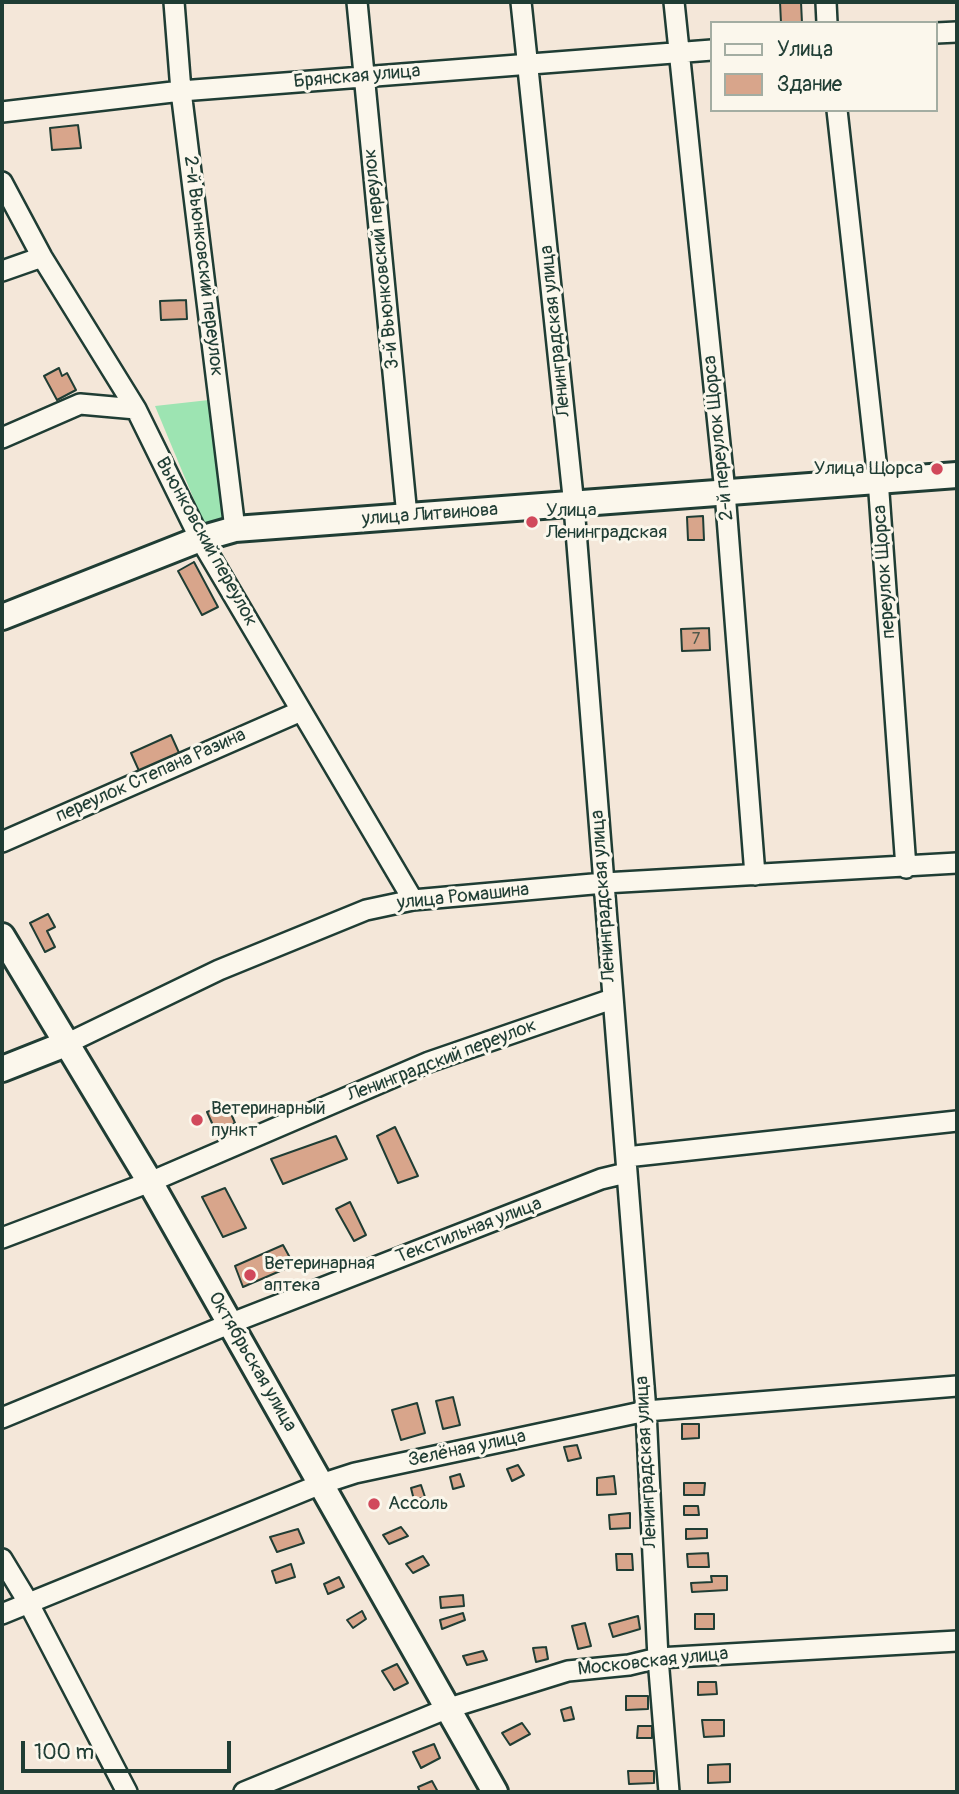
<!DOCTYPE html>
<meta charset="utf-8">
<style>
body{margin:0}
#map{position:relative;width:959px;height:1794px;overflow:hidden;background:#f4e7d9;font-family:Pangolin,sans-serif}
canvas{display:block}
.frame{position:absolute;inset:0;border:4px solid #1f3d34;pointer-events:none}
.legend{position:absolute;left:710px;top:21px;width:228px;height:91px;box-sizing:border-box;background:#fbf7ec;border:2px solid #a3ada2;margin:0;padding:9px 12px;list-style:none;font-size:21px;color:#1f3d34}
.legend li{display:flex;align-items:center;gap:14px;height:35px}
.legend b{width:35px;border:2px solid #a3ada2}
.scale{position:absolute;left:21px;top:1741px;width:210px;height:32px;box-sizing:border-box;border:4px solid #1f3d34;border-top:0;padding-left:9px;font-size:21px;line-height:24px;white-space:nowrap;color:#1f3d34;-webkit-text-stroke:5px #fbf7ec;paint-order:stroke}
</style>
<div id="map">
<canvas width="959" height="1794"></canvas>
<div class="frame"></div>
<ul class="legend">
<li><b style="height:9px;background:#fbf7ec"></b>Улица</li>
<li><b style="height:19px;background:#d8a58b"></b>Здание</li>
</ul>
<div class="scale">100 m</div>
</div>
<script>
const g = document.querySelector('canvas').getContext('2d');
g.lineJoin = 'round';
function paint(path, color) { g.fillStyle = color; g.fill(path, 'evenodd'); }
const toPath = rows => new Path2D(rows.map(r => 'M' + r).join(''));
function trace(path, color, width, dash) { g.strokeStyle = color; g.lineWidth = width; g.lineCap = dash ? 'butt' : 'round'; g.setLineDash(dash || []); g.stroke(path); }
function write(font, color, halo, rows, align = 'center') {
  g.font = font + ' Pangolin,sans-serif'; g.lineWidth = 6; g.setLineDash([]); g.textBaseline = 'middle'; g.strokeStyle = halo; g.fillStyle = color; for (const [text, x, y, turn = 0] of rows) {
    g.save(); g.translate(x, y); g.rotate((+turn || 0) * Math.PI / 180); g.textAlign = isNaN(turn) ? turn : align; if (halo) g.strokeText(text, 0, 0); g.fillText(text, 0, 0); g.restore();
  }
}
const green = toPath([
 [209,400,223,521,205,526,155,406]
]);
const building = toPath([
 [780,2,801,2,802,23,781,23,780,2],
 [78,125,81,148,52,150,50,128,78,125],
 [186,300,187,319,161,320,160,301,186,300],
 [59,368,62,376,67,373,76,390,57,400,44,376,59,368],
 [703,516,704,540,688,540,687,517,703,516],
 [194,562,218,607,202,615,178,571,194,562],
 [709,628,710,650,682,651,681,629,709,628],
 [171,735,180,755,140,773,131,753,171,735],
 [48,914,55,927,47,931,55,947,45,952,30,923,48,914],
 [227,1104,235,1123,216,1132,207,1112,227,1104],
 [395,1127,418,1176,398,1183,377,1136,395,1127],
 [336,1136,347,1159,283,1184,271,1159,336,1136],
 [225,1188,246,1228,223,1237,202,1197,225,1188],
 [350,1202,366,1235,354,1241,336,1209,350,1202],
 [283,1245,294,1265,243,1287,235,1266,283,1245],
 [453,1397,460,1425,443,1429,436,1401,453,1397],
 [417,1403,425,1433,401,1440,392,1410,417,1403],
 [682,1424,699,1424,699,1438,682,1439,682,1424],
 [577,1445,581,1458,568,1461,564,1447,577,1445],
 [518,1465,524,1475,512,1481,507,1469,518,1465],
 [460,1474,464,1486,453,1489,450,1477,460,1474],
 [614,1476,616,1494,597,1495,597,1478,614,1476],
 [684,1483,705,1483,704,1495,684,1495,684,1483],
 [421,1485,425,1497,414,1500,411,1488,421,1485],
 [684,1506,698,1506,699,1515,684,1515,684,1506],
 [630,1513,630,1528,610,1529,609,1515,630,1513],
 [401,1527,408,1536,389,1544,383,1535,401,1527],
 [298,1529,304,1543,277,1552,270,1537,298,1529],
 [686,1529,707,1529,707,1538,686,1539,686,1529],
 [708,1553,709,1567,688,1567,687,1554,708,1553],
 [616,1554,632,1554,633,1570,617,1570,616,1554],
 [423,1556,429,1565,413,1573,406,1564,423,1556],
 [291,1564,295,1577,276,1583,272,1571,291,1564],
 [711,1576,727,1576,727,1590,692,1592,691,1583,712,1582,711,1576],
 [339,1577,344,1587,328,1594,324,1584,339,1577],
 [463,1595,464,1606,441,1608,440,1597,463,1595],
 [362,1611,366,1619,353,1628,347,1620,362,1611],
 [463,1613,465,1620,442,1629,440,1620,463,1613],
 [695,1614,714,1614,714,1629,695,1629,695,1614],
 [638,1616,640,1629,613,1637,609,1624,638,1616],
 [585,1623,591,1646,578,1649,572,1626,585,1623],
 [546,1647,548,1659,536,1662,533,1648,546,1647],
 [483,1651,487,1660,467,1665,463,1656,483,1651],
 [397,1664,408,1683,394,1690,382,1671,397,1664],
 [698,1682,716,1682,717,1694,698,1695,698,1682],
 [626,1696,648,1696,648,1709,626,1710,626,1696],
 [571,1707,574,1719,564,1721,561,1710,571,1707],
 [702,1720,724,1720,724,1736,704,1737,702,1720],
 [522,1723,530,1734,510,1745,502,1733,522,1723],
 [638,1726,652,1726,652,1738,637,1738,638,1726],
 [434,1744,440,1758,421,1768,413,1752,434,1744],
 [730,1764,730,1782,708,1783,708,1765,730,1764],
 [628,1771,654,1771,654,1783,629,1784,628,1771],
 [432,1781,438,1792,420,1792,418,1787,432,1781]
]);
const minor = toPath([
 [174,2,181,91,235,529],
 [357,2,407,516],
 [521,2,574,506,646,1411,658,1658,669,1792],
 [674,2,725,492,755,875],
 [826,2,827,23],
 [936,33,957,32],
 [837,110,878,479,906,868],
 [2,112,181,91,712,50],
 [2,182,42,257,136,409,200,539,413,900],
 [2,271,42,257],
 [2,438,80,404,136,409],
 [2,842,301,711],
 [68,1043,219,970,366,910,413,900,604,883,957,863],
 [626,1157,957,1121],
 [2,1238,150,1182,429,1062,612,999],
 [2,1418,229,1324,601,1179,626,1173],
 [2,1559,28,1602,127,1792],
 [2,1614,321,1484,355,1473,646,1411,957,1386],
 [244,1792,446,1709,568,1671,629,1665,658,1658,957,1641]
]);
const major = toPath([
 [2,617,200,539,235,529,957,475],
 [2,936,150,1182,495,1792],
 [2,1069,68,1043]
]);
const markers = [
 [937,469,7,"#d1495b"],
 [532,522,7,"#d1495b"],
 [197,1120,7,"#d1495b"],
 [250,1275,7,"#d1495b"],
 [374,1504,7,"#d1495b"]
];
const numberNames = [
 ["7",696,640]
];
const streetNames = [
 ["Брянская улица",357,77,-5],
 ["3-й Вьюнковский переулок",382,259,-96],
 ["2-й Вьюнковский переулок",203,266,83],
 ["Ленинградская улица",556,331,-96],
 ["2-й переулок Щорса",719,438,-96],
 ["улица Литвинова",430,515,-4],
 ["Вьюнковский переулок",206,542,61],
 ["переулок Щорса",885,572,-94],
 ["переулок Степана Разина",151,776,-24],
 ["Ленинградская улица",604,896,-94],
 ["улица Ромашина",463,897,-6],
 ["Ленинградский переулок",442,1061,-21],
 ["Текстильная улица",469,1231,-21],
 ["Октябрьская улица",252,1362,60],
 ["Зелёная улица",467,1449,-12],
 ["Ленинградская улица",647,1462,-93],
 ["Московская улица",653,1662,-6]
];
const poiNames = [
 ["Улица Щорса",923,469,"right"],
 ["Улица",546,511],
 ["Ленинградская",546,533],
 ["Ветеринарный",211,1109],
 ["пункт",211,1131],
 ["Ветеринарная",264,1264],
 ["аптека",264,1286],
 ["Ассоль",388,1504]
];
paint(green, '#9de4b2');
paint(building, '#d8a58b');
trace(building, '#1f3d34', 2);
trace(minor, '#1f3d34', 24);
trace(major, '#1f3d34', 30);
trace(minor, '#fbf7ec', 19);
trace(major, '#fbf7ec', 24);
for (const [x, y, r, color] of markers) { const dot = new Path2D(); dot.arc(x, y, r, 0, 2 * Math.PI); g.fillStyle = color; g.fill(dot); trace(dot, '#fbf7ec', 2.5); }
write('16px', '#4d574a', null, numberNames);
write('19px', '#1f3d34', '#fbf7ec', streetNames);
write('19px', '#1f3d34', '#fbf7ec', poiNames, 'left');
</script>
